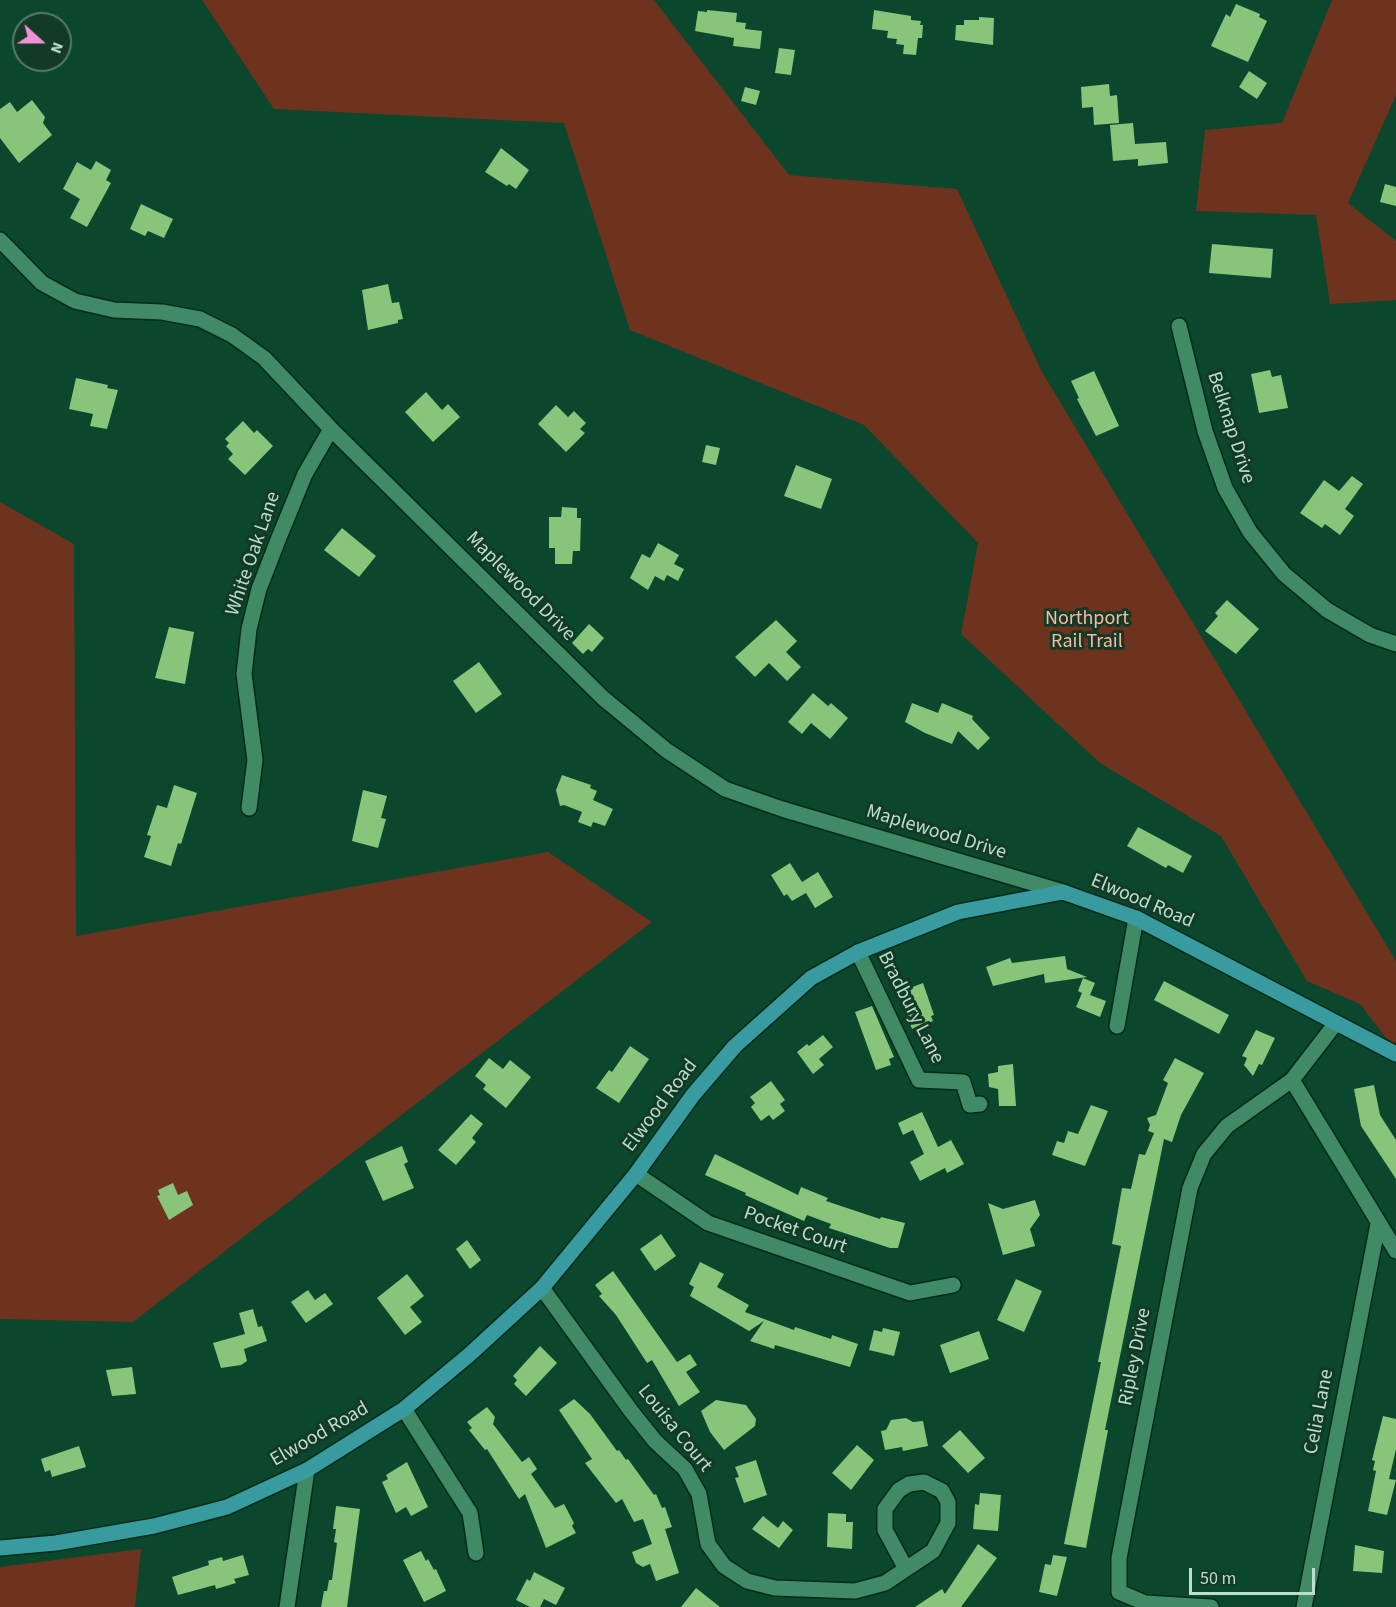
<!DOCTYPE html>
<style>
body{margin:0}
#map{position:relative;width:1396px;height:1607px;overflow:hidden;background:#0a472d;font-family:"Source Sans 3",sans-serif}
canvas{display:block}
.north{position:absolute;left:12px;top:12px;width:60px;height:60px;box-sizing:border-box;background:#133a27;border:2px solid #567c68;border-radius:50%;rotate:111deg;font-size:16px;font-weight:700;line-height:24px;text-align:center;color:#bbdfca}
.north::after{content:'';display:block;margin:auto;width:21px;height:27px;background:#f391d5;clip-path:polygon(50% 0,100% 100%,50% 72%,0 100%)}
.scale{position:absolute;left:1189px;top:1568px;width:126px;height:27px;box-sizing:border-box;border:3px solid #bbdfca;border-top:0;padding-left:8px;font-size:18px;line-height:21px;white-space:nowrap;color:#bbdfca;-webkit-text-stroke:4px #133a27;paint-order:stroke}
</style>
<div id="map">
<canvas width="1396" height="1607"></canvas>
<div class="north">N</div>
<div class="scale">50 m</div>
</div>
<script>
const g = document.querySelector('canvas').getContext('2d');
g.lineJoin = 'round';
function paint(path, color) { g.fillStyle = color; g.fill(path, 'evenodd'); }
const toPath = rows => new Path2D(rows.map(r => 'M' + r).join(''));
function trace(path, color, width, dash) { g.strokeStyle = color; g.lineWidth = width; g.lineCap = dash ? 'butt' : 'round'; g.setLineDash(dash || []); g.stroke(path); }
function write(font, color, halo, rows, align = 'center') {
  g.font = font + ' "Source Sans 3",sans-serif'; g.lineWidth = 6; g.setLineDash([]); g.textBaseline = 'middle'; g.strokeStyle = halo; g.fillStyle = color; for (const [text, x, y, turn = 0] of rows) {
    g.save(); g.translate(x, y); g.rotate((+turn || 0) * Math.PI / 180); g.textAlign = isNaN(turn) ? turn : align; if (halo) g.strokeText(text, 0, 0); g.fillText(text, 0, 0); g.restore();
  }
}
const green = toPath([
 [202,0,654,0,789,175,957,189,1042,372,1396,961,1396,1051,1360,1004,1307,981,1221,836,1100,763,961,634,978,543,864,425,630,330,564,123,274,109],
 [1332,0,1396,0,1396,95,1348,203,1396,241,1396,300,1330,304,1316,215,1196,211,1205,130,1282,123],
 [0,502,74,544,76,936,548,852,652,922,133,1322,0,1319],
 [141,1549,135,1607,0,1607,0,1567]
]);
const building = toPath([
 [1236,4,1260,14,1259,17,1267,21,1248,62,1211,46,1226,14,1230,17],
 [707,10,737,13,736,22,746,23,745,29,762,31,760,49,733,46,734,38,695,31,698,11,707,12],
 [874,10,911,16,911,20,921,21,920,25,923,25,922,38,918,38,916,55,903,54,904,45,896,44,897,39,887,38,888,31,872,29],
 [979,17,994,18,993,45,955,40,956,25,964,25,964,20,979,20],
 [779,48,795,50,791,75,775,73],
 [1249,71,1267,83,1257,99,1239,87],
 [1109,84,1110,96,1117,95,1119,123,1094,125,1093,107,1082,108,1081,87],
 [745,87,760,91,756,105,741,101],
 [32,100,45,117,43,123,52,135,19,163,0,138,0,109,10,102,17,112],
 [1133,123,1135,144,1166,142,1168,163,1138,166,1138,159,1113,161,1110,125],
 [501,148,529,170,516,189,509,184,507,186,485,172],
 [96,161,111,170,106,180,111,183,87,227,70,218,80,199,63,189,77,162,91,170],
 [1385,184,1396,187,1396,206,1380,202],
 [141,204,173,219,164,238,148,231,145,236,130,229],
 [1212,244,1273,249,1271,278,1209,273],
 [388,284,392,303,399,302,403,319,398,320,398,323,368,330,362,290],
 [1270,370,1272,377,1281,375,1288,408,1259,413,1251,374],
 [1094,371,1119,426,1096,436,1077,399,1079,398,1071,381],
 [76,378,108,385,107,388,118,390,107,429,90,426,93,414,69,409],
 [426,392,442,410,448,404,460,417,433,442,405,412],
 [556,405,568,417,574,411,586,423,580,429,585,433,566,452,538,424],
 [243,421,254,433,257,430,273,446,245,475,228,459,233,454,226,446,229,443,225,439],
 [706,445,720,448,716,465,702,462],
 [796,465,832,479,821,509,784,496],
 [1352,476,1363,484,1345,509,1354,516,1340,535,1325,524,1322,528,1300,513,1324,480,1339,491],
 [562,507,577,508,577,518,581,518,580,551,573,551,572,564,555,564,555,548,549,548,549,517,561,517],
 [342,528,376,556,359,577,324,550],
 [658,543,679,555,674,564,684,569,678,581,667,575,664,581,655,576,648,590,630,578,642,554,650,558],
 [1227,600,1259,629,1236,654,1205,631,1218,616,1215,613],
 [776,620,797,641,786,652,801,667,787,681,769,663,755,677,735,657],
 [589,624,604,638,592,652,588,649,583,654,572,643],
 [169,627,194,632,185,684,155,678],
 [479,662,502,694,476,713,453,681],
 [813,693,828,706,831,703,848,718,830,739,811,723,802,734,788,722],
 [912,703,938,713,942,703,973,716,972,719,990,738,978,750,958,731,952,744,925,733,905,722],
 [562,775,591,785,590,788,597,791,593,800,613,809,605,826,593,822,591,827,578,822,582,812,564,805,560,806,556,790],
 [174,785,197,793,181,844,178,843,171,866,144,857,151,836,147,835,157,805,167,808],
 [363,790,387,796,381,818,386,819,378,848,352,841],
 [1138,827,1192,856,1183,873,1168,865,1166,868,1127,846],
 [790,863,802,882,818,872,833,897,815,908,806,893,792,901,787,894,784,896,771,875],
 [1065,956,1067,969,1087,977,1045,983,1044,974,993,986,986,967,1010,958,1012,963],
 [1083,978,1095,983,1090,995,1106,1001,1100,1017,1076,1007,1082,993,1078,991],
 [1164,981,1229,1015,1219,1034,1154,1000],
 [923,983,934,1015,931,1016,933,1021,912,1029,899,992],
 [872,1006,894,1057,889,1059,891,1065,876,1070,855,1012],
 [1256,1030,1275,1038,1262,1065,1259,1064,1253,1076,1244,1065,1247,1058,1242,1056],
 [823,1035,833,1047,819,1059,824,1065,813,1074,797,1052,807,1044,809,1046],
 [630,1046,649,1059,619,1103,596,1088,609,1070,612,1072],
 [489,1058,503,1069,510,1060,531,1077,506,1108,483,1089,486,1085,475,1076],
 [1175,1058,1204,1073,1181,1115,1172,1142,1164,1139,1105,1430,1108,1430,1086,1548,1064,1544,1101,1362,1098,1362,1121,1246,1112,1244,1122,1188,1131,1189,1139,1154,1145,1155,1154,1133,1148,1131,1150,1125,1147,1118,1156,1115,1168,1083,1163,1080],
 [1013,1064,1016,1106,999,1106,998,1089,989,1087,988,1074,998,1072,998,1066],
 [771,1081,785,1100,780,1104,785,1111,773,1120,769,1115,761,1121,751,1107,755,1103,750,1097],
 [1374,1085,1380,1115,1396,1140,1396,1179,1361,1126,1354,1089],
 [1091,1105,1108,1111,1085,1166,1052,1155,1057,1141,1064,1143,1068,1131,1078,1134],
 [922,1112,938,1147,951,1140,964,1164,947,1173,945,1168,920,1181,910,1162,924,1154,913,1130,903,1135,898,1123],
 [471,1114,483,1124,472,1138,476,1142,456,1165,438,1150],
 [402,1146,408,1162,404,1164,414,1188,383,1201,365,1161],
 [715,1154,798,1195,801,1187,828,1198,826,1201,880,1219,881,1217,905,1223,898,1248,890,1248,829,1228,831,1224,807,1215,804,1221,745,1195,746,1193,705,1175],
 [173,1183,178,1195,187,1191,193,1205,169,1220,157,1196,160,1195,158,1190],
 [1035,1200,1040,1215,1030,1229,1035,1246,1003,1255,988,1203,1003,1209],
 [661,1234,676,1256,655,1271,640,1249],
 [467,1240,481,1260,470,1269,456,1249],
 [700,1262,724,1274,717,1287,749,1305,745,1312,794,1330,795,1327,831,1339,832,1335,858,1344,850,1367,775,1345,774,1349,750,1341,764,1321,749,1331,690,1296,694,1287,689,1284],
 [613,1271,677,1362,690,1354,697,1365,686,1372,700,1392,679,1406,652,1360,647,1363,616,1315,599,1296,602,1294,595,1285],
 [407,1274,424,1296,410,1307,422,1322,405,1335,377,1298],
 [1016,1279,1042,1291,1024,1332,997,1320],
 [308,1290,315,1300,325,1293,333,1304,306,1323,291,1302],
 [253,1309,258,1327,262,1326,267,1341,244,1349,247,1361,241,1365,221,1368,213,1343,245,1334,239,1313],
 [883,1328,900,1332,894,1356,869,1350,874,1330,882,1332],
 [979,1331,989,1359,950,1373,940,1345],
 [540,1346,557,1363,526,1396,514,1384,517,1380,513,1376],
 [132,1367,136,1394,112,1396,106,1370],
 [574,1399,590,1414,617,1451,619,1450,626,1460,628,1459,654,1495,656,1494,662,1508,665,1507,672,1527,665,1529,679,1573,656,1581,650,1564,643,1567,636,1563,632,1552,652,1544,643,1519,634,1522,622,1499,616,1503,585,1463,592,1459,559,1410],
 [716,1400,746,1405,756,1419,755,1426,724,1450,710,1432,701,1411],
 [487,1407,495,1417,493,1424,522,1462,529,1457,537,1469,531,1474,555,1508,564,1504,574,1523,572,1526,576,1533,546,1548,525,1494,519,1499,487,1449,485,1450,469,1430,472,1428,467,1422],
 [1383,1416,1396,1419,1396,1449,1389,1479,1396,1480,1387,1515,1368,1511,1376,1471,1373,1470,1375,1461,1372,1460],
 [906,1418,913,1422,923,1421,928,1446,903,1451,902,1447,885,1450,881,1431,886,1430,891,1420],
 [960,1430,985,1458,968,1473,942,1446],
 [857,1445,874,1460,851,1490,832,1473],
 [79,1446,86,1467,52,1477,50,1470,45,1472,41,1459],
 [756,1460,767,1495,744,1503,735,1478,739,1477,735,1467],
 [407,1462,428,1507,411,1516,406,1507,396,1513,382,1482,388,1479,386,1475],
 [980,1493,1001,1495,998,1531,973,1529,975,1504,979,1505],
 [336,1506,360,1509,347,1607,321,1607,324,1591,327,1591,329,1580,332,1580,335,1558,337,1543,334,1542,336,1529,333,1529],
 [828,1513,846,1514,846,1522,853,1522,852,1549,827,1547],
 [763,1516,778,1528,783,1521,793,1530,779,1548,752,1529],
 [978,1544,997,1558,961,1607,915,1607,942,1589,945,1594],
 [1355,1545,1384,1551,1382,1573,1353,1571],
 [421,1551,426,1561,428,1559,434,1570,436,1569,446,1591,424,1602,403,1560],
 [243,1555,249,1575,234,1579,236,1583,216,1589,215,1585,178,1595,172,1577,209,1565,208,1561,222,1557,223,1561],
 [1053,1555,1067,1557,1057,1596,1039,1592,1045,1564,1051,1565],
 [534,1572,565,1588,556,1605,544,1599,540,1607,530,1607,516,1600,527,1579,530,1581],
 [696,1588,720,1607,681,1607]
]);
const minor = toPath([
 [0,240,42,283,75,301,114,310,162,312,200,319,232,335,264,358,331,429,603,698,666,750,725,789,782,809,1063,892],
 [1179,326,1205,431,1225,488,1250,532,1284,574,1327,610,1370,635,1396,644],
 [249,808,255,760,244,674,249,629,259,589,278,540,305,474,331,429],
 [858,952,919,1080,963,1082,970,1105,980,1104],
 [1117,1026,1136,918],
 [1292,1080,1396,1251],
 [636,1174,708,1223,910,1293,953,1285],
 [542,1288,631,1411,655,1441,685,1469,699,1494,708,1544,724,1566,747,1581,775,1588,855,1591,885,1583,933,1551,948,1523,948,1502,942,1491,924,1482,909,1484,899,1490,885,1509,885,1530,905,1567],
 [404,1409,470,1513,476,1553],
 [287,1607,307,1470],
 [1211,1607,1145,1603,1119,1592,1119,1558,1190,1188,1204,1154,1227,1126,1292,1080,1336,1023],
 [1304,1607,1378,1224]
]);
const major = toPath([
 [0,1548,56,1543,154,1526,227,1507,307,1470,404,1409,469,1355,542,1288,636,1174,693,1095,735,1046,811,978,858,952,958,912,1063,892,1136,918,1396,1054]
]);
const streetNames = [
 ["Belknap Drive",1230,428,72],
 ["White Oak Lane",254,554,-71],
 ["Maplewood Drive",520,587,45],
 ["Maplewood Drive",936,833,17],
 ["Elwood Road",1142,902,23],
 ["Bradbury Lane",910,1008,63],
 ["Elwood Road",661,1106,-53],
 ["Pocket Court",795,1231,19],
 ["Ripley Drive",1136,1357,-79],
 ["Celia Lane",1320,1412,-79],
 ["Louisa Court",674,1429,51],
 ["Elwood Road",320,1435,-30]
];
const parkNames = [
 ["Northport",1087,620],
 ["Rail Trail",1087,643]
];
paint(green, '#6e331e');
paint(building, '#89c47b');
trace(minor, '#022b19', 18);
trace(major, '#022b19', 18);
trace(minor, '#408a65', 15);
trace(major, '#389b9f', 15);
write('20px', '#bbdfca', '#133a27', streetNames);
write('20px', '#fdb7a0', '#133a27', parkNames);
</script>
